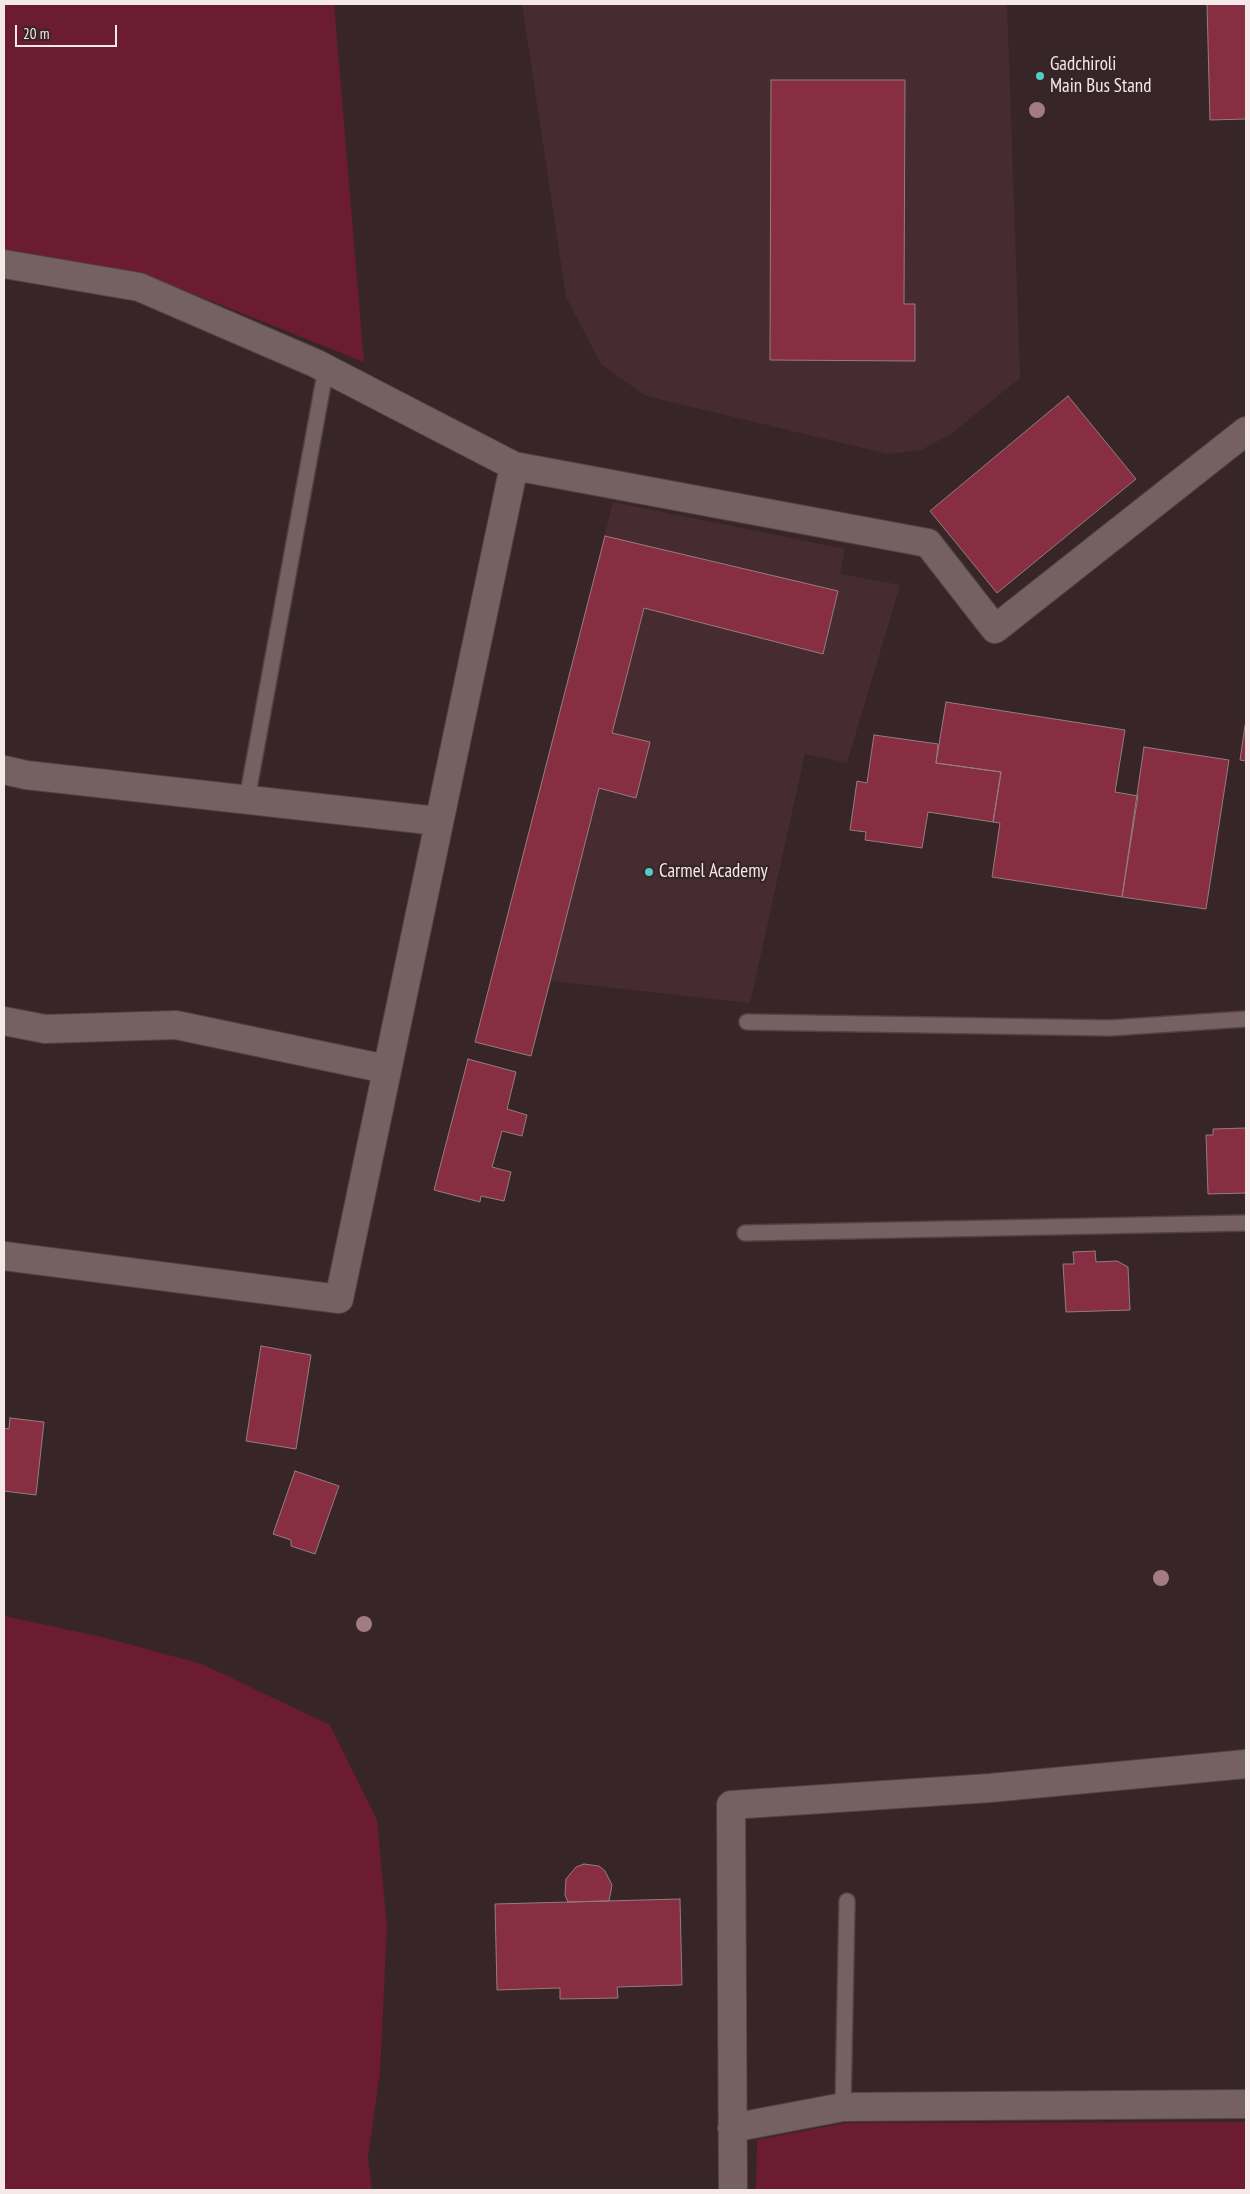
<!DOCTYPE html>
<style>
body{margin:0}
#map{position:relative;width:1250px;height:2194px;overflow:hidden;background:#372528;font-family:"PT Sans Narrow",sans-serif}
canvas{display:block}
.frame{position:absolute;inset:0;border:5px solid #f5e8e9;pointer-events:none}
.scale{position:absolute;left:15px;top:25px;width:102px;height:22px;box-sizing:border-box;border:2px solid #f5e8e9;border-top:0;padding-left:6px;font-size:15px;line-height:18px;white-space:nowrap;color:#f5e8e9;-webkit-text-stroke:4px #372528;paint-order:stroke}
</style>
<div id="map">
<canvas width="1250" height="2194"></canvas>
<div class="frame"></div>
<div class="scale">20 m</div>
</div>
<script>
const g = document.querySelector('canvas').getContext('2d');
g.lineJoin = 'round';
function paint(path, color) { g.fillStyle = color; g.fill(path, 'evenodd'); }
const toPath = rows => new Path2D(rows.map(r => 'M' + r).join(''));
function trace(path, color, width, dash) { g.strokeStyle = color; g.lineWidth = width; g.lineCap = dash ? 'butt' : 'round'; g.setLineDash(dash || []); g.stroke(path); }
function write(font, color, halo, rows, align = 'center') {
  g.font = font + ' "PT Sans Narrow",sans-serif'; g.lineWidth = 4.5; g.setLineDash([]); g.textBaseline = 'middle'; g.strokeStyle = halo; g.fillStyle = color; for (const [text, x, y, turn = 0] of rows) {
    g.save(); g.translate(x, y); g.rotate((+turn || 0) * Math.PI / 180); g.textAlign = isNaN(turn) ? turn : align; if (halo) g.strokeText(text, 0, 0); g.fillText(text, 0, 0); g.restore();
  }
}
const built = toPath([
 [522,4,1007,4,1020,378,951,434,921,450,888,454,646,396,601,364,566,297],
 [613,502,845,549,840,574,900,585,847,763,805,754,750,1003,551,981,531,1056,475,1042]
]);
const green = toPath([
 [4,4,334,4,364,362,141,273,4,249],
 [4,1616,102,1637,202,1664,330,1725,377,1820,387,1927,380,2072,368,2157,372,2190,4,2190],
 [1246,2122,1246,2190,756,2190,757,2140,845,2123]
]);
const building = toPath([
 [1207,4,1246,4,1246,119,1210,120,1207,4],
 [771,80,905,80,904,304,915,304,915,361,770,360,771,80],
 [1068,396,1136,479,997,593,930,511,1068,396],
 [605,536,838,591,823,654,644,608,612,733,650,742,636,798,599,788,531,1056,475,1042,605,536],
 [946,702,1125,730,1115,792,1138,796,1122,897,992,877,1000,823,993,822,1001,772,936,763,946,702],
 [1245,726,1246,726,1246,761,1240,760,1245,726],
 [874,735,938,744,936,763,1001,772,993,822,928,812,922,848,865,840,866,832,850,830,857,781,867,783,874,735],
 [1144,747,1229,760,1206,909,1122,897,1144,747],
 [468,1059,516,1072,507,1109,527,1115,522,1136,502,1131,492,1167,511,1172,504,1201,481,1196,480,1202,434,1190,468,1059],
 [1246,1128,1246,1193,1208,1194,1206,1135,1213,1135,1213,1129,1246,1128],
 [1095,1251,1096,1262,1117,1261,1128,1267,1130,1310,1066,1312,1063,1264,1074,1264,1073,1252,1095,1251],
 [261,1346,311,1355,296,1449,246,1441,261,1346],
 [10,1418,44,1422,36,1495,4,1491,4,1428,9,1429,10,1418],
 [295,1471,339,1486,315,1554,291,1546,291,1540,273,1534,295,1471],
 [584,1864,599,1866,605,1871,612,1885,609,1901,568,1902,565,1895,566,1879,576,1867,584,1864],
 [680,1899,682,1985,617,1987,618,1998,560,1999,560,1988,497,1990,495,1904,680,1899]
]);
const lane = toPath([
 [247,799,326,368],
 [747,1022,1110,1028,1246,1019],
 [745,1233,1246,1223],
 [843,2107,847,1901]
]);
const street = toPath([
 [4,264,139,287,315,363,514,466,928,543,995,629,1246,431],
 [4,770,26,775,437,821],
 [4,1021,45,1029,176,1025,386,1069],
 [4,1256,339,1299,514,466],
 [732,2128,843,2107,1246,2104],
 [733,2190,731,1805,990,1788,1246,1764]
]);
const trees = [
 [1037,110],
 [1161,1578],
 [364,1624]
];
const markers = [
 [1040,76,5,"#54cdc6"],
 [649,872,5,"#54cdc6"]
];
const poiNames = [
 ["Gadchiroli",1050,65],
 ["Main Bus Stand",1050,87],
 ["Carmel Academy",659,872]
];
paint(built, '#462c30');
paint(green, '#6b1c30');
paint(building, '#882e43');
trace(building, '#937d80', 1);
trace(lane, '#524244', 18);
trace(street, '#524244', 30);
trace(lane, '#756062', 15);
trace(street, '#756062', 28);
g.fillStyle = '#a27c82';
for (const [x, y] of trees) { g.beginPath(); g.arc(x, y, 8, 0, 2 * Math.PI); g.fill(); }
for (const [x, y, r, color] of markers) { const dot = new Path2D(); dot.arc(x, y, r, 0, 2 * Math.PI); g.fillStyle = color; g.fill(dot); trace(dot, '#372528', 2); }
write('19px', '#f5e8e9', '#372528', poiNames, 'left');
</script>
